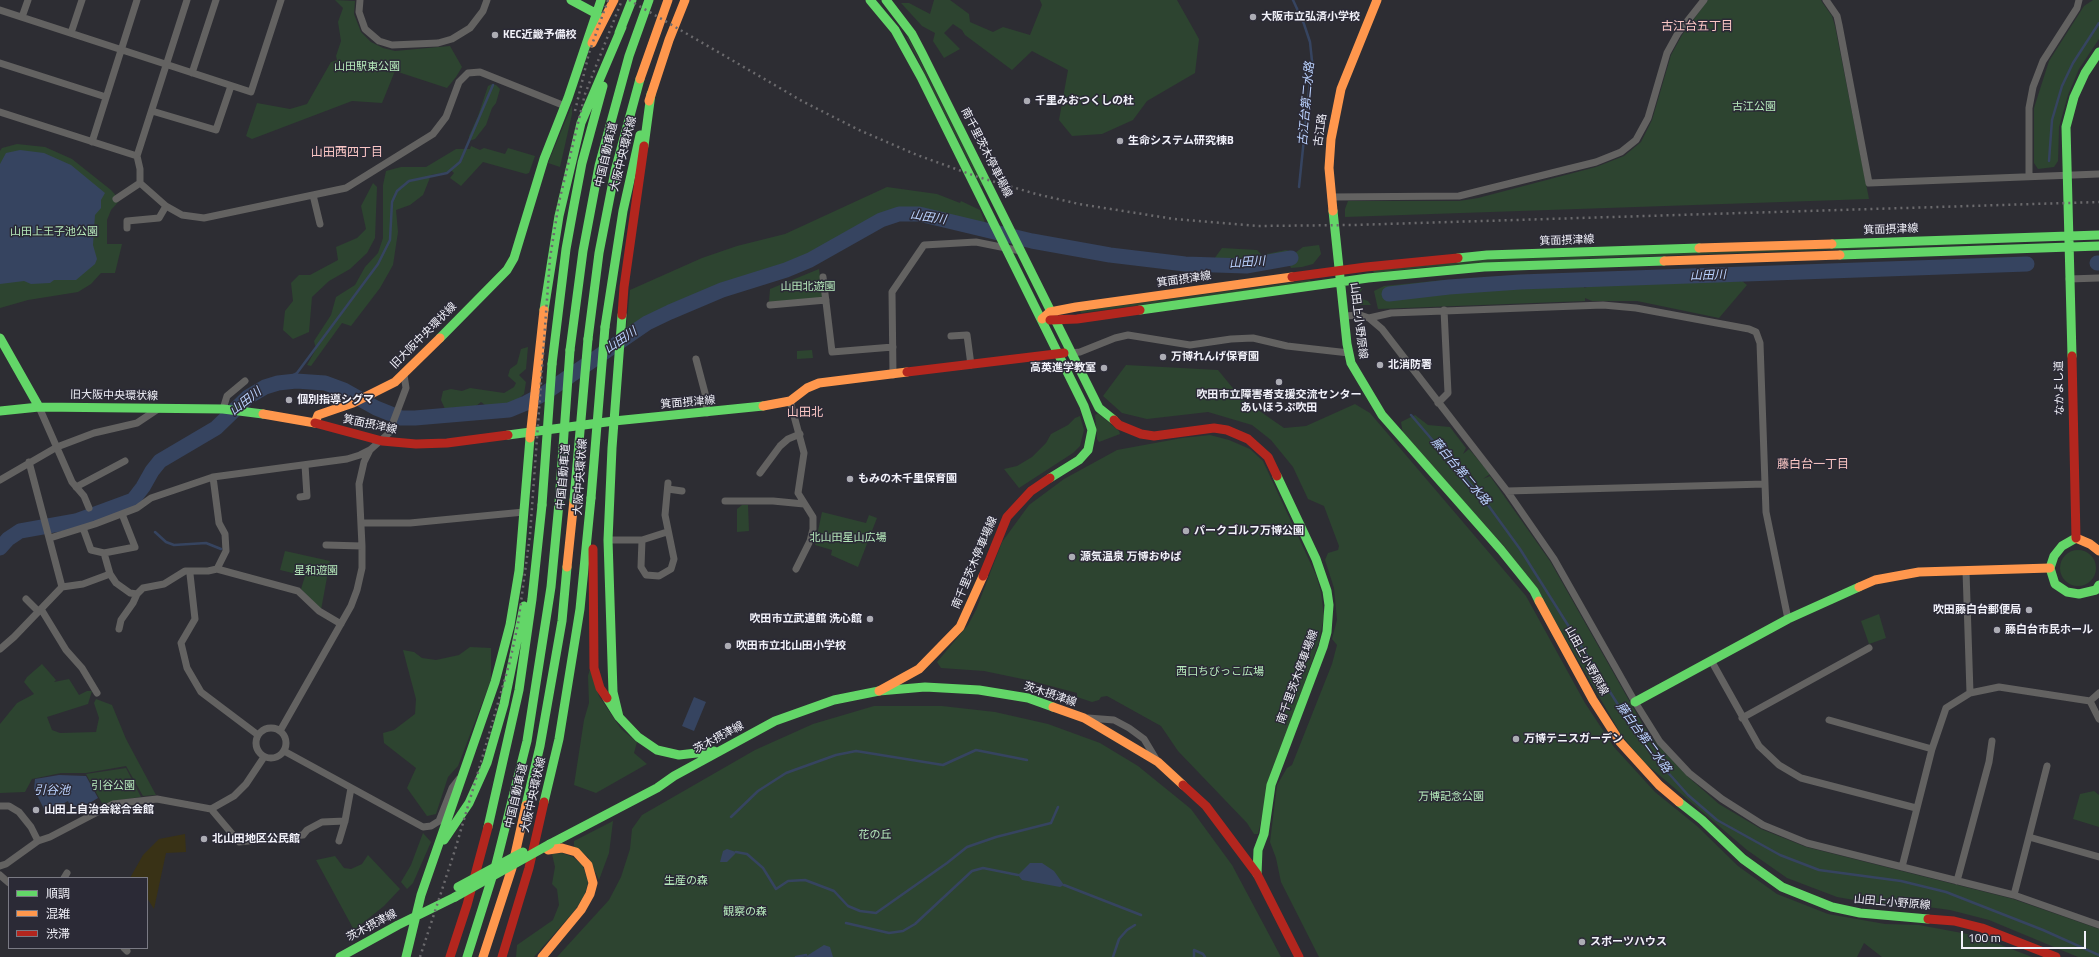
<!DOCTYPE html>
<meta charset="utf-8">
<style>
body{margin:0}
#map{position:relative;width:2099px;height:957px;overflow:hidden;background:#2d2d33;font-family:"Titillium Web","Noto Sans JP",sans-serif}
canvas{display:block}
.legend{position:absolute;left:8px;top:877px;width:140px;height:72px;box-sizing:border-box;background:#2b2a36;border:1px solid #7a7a84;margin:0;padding:5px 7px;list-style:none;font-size:12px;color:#f1f1f9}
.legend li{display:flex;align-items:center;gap:8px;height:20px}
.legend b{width:20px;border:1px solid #7a7a84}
.scale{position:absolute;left:1961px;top:931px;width:125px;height:18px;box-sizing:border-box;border:2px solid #f1f1f9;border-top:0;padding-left:5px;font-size:12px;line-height:14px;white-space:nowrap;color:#f1f1f9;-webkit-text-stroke:3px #2b2a36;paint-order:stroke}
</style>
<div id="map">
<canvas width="2099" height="957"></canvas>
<ul class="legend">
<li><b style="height:5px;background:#63d668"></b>順調</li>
<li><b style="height:5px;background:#ff974d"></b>混雑</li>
<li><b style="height:5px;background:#b3261e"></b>渋滞</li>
</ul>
<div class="scale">100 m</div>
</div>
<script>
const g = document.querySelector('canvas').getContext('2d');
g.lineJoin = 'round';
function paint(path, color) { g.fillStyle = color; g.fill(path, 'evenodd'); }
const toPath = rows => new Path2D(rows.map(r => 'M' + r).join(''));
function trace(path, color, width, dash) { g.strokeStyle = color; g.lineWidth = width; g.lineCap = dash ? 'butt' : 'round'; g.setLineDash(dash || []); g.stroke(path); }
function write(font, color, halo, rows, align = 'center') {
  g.font = font + ' "Titillium Web","Noto Sans JP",sans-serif'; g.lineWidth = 3; g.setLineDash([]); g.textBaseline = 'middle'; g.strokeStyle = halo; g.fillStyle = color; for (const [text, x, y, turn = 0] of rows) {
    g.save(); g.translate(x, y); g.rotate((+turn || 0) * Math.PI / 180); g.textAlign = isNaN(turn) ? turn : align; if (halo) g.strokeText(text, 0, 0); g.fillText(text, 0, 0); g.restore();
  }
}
const green = toPath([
 [335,0,355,1,354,14,361,32,371,42,383,48,395,51,450,46,462,67,456,77,447,88,395,71,382,103,352,101,252,139,246,136,257,103,290,109,307,104,331,62,337,60,336,56,341,41,338,22,343,8],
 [934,0,950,0,969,14,970,22,993,32,1003,27,1030,35,1042,5,1040,0,1177,0,1199,39,1195,73,1147,101,1133,120,1102,134,1072,136,1059,120,1068,70,1032,51,1012,70,965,35,962,30,953,24,944,33,960,49,944,58,933,41,935,33,922,26,901,3,909,3,930,14],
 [1708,0,1821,0,1822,2,1832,16,1835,26,1869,199,1345,217,1345,209,1348,201,1459,201,1478,198,1596,167,1624,156,1641,142,1652,120,1671,55,1682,35],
 [2093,0,2099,0,2099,39,2079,69,2068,95,2059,127,2058,161,2054,167,2038,169,2034,163,2034,108,2049,61,2084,6],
 [906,36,908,37,983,185,981,186],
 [492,84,496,85,500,89,496,103,492,108,486,125,475,139,469,141,469,136,478,116,488,86],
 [572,105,572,114,560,167,548,163],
 [17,144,45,147,72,159,111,190,120,200,111,210,107,220,107,244,122,244,115,273,101,273,91,284,78,292,28,300,0,308,0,151,2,148],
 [471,146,480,150,484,148,505,154,508,148,535,156,529,173,526,174,483,162,461,186,450,178,454,173,452,171,431,175,423,195,410,205,396,210,398,232,393,265,380,288,351,326,342,323,311,366,307,365,316,349,314,341,331,315,336,297,355,285,365,267,378,253,383,238,383,185,386,171,401,167,426,167,456,149,470,149],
 [373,183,377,187,375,238,367,253,350,269,329,281,312,297,309,332,293,339,283,330,285,311,293,301,291,283,299,275,310,275,338,260,336,247,357,238,366,229,361,206],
 [887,187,937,194,960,203,961,201,980,210,986,225,920,211,905,210,891,212,800,259,707,291,657,314,626,331,630,290,702,258,737,246,785,234],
 [2046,242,1597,258,1428,267,1374,273,1373,272,1374,270,1501,258],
 [1319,245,1321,254,1313,264,1302,267,1291,268,1288,261,1247,262,1220,269,1214,259,1222,248,1257,250,1262,255,1286,250,1295,253,1303,247],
 [819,269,823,299,769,302,770,289],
 [1310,280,1311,282,1081,313,1080,311],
 [1444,280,1449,284,1447,291,1426,294,1584,285,1584,288,1593,285,1742,281,1747,285,1719,318,1637,301,1592,301,1585,298,1585,301,1378,309,1374,291,1384,286],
 [1363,288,1358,295,1359,298,1368,301,1371,305,1358,305,1351,299,1352,293,1356,289],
 [528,347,526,369,519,375,526,382,524,394,517,400,504,405,485,405,481,402,471,410,462,410,459,407,445,409,441,400,443,391,451,389,462,391,470,388,504,393,514,387,516,383,508,376,510,369,517,364,521,349],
 [812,350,813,358,797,359,797,351],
 [1126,365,1218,370,1241,398,1284,428,1306,426,1355,404,1370,413,1526,596,1585,703,1614,747,1655,792,1697,826,1738,866,1777,894,1828,914,1885,924,1919,925,1978,936,2032,957,1882,957,1864,943,1857,957,1319,957,1281,882,1276,858,1270,842,1277,785,1287,768,1292,765,1332,664,1337,645,1332,639,1337,620,1334,588,1325,560,1328,553,1338,550,1339,546,1324,506,1308,499,1293,467,1271,440,1252,425,1208,412,1147,419,1122,413,1103,396],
 [1098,413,1119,431,1120,434,1099,442,1097,439,1095,415],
 [1415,415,1428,425,1450,427,1466,448,1463,454,1469,449,1490,474,1483,479,1490,476,1550,561,1643,725,1657,744,1687,776,1719,804,1761,829,1806,847,2013,899,2099,929,2099,957,2078,957,1989,920,1950,910,1913,905,1888,906,1837,897,1787,878,1747,850,1645,763,1622,736,1536,588,1504,546,1403,434,1401,422],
 [1080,416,1084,430,1080,446,1073,453,1019,488,1004,469,1017,466,1032,457,1046,443,1051,434,1068,425,1075,418],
 [1210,435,1229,440,1250,449,1263,461,1316,575,1321,592,1324,616,1319,642,1270,780,1258,834,1254,834,1247,823,1178,751,1161,726,1107,696,1101,697,1099,700,1092,702,1077,697,1077,693,1032,681,984,671,941,668,937,662,968,625,976,610,1002,542,1029,505,1064,479,1117,450,1182,438],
 [742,505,748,505,749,531,737,532,737,509],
 [822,512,866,523,869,515,877,518,858,567,831,555,832,550,815,545],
 '2060 568a18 18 0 1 1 36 0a18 18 0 1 1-36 0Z',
 [285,551,330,561,321,610,301,589,305,576,280,570],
 [1879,614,1886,638,1869,644,1861,621],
 [470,647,491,648,491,680,458,766,448,777,436,814,427,816,407,788,416,768,384,743,383,733,394,730,415,714,416,699,403,650,414,652,422,658,436,660,459,655],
 [42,664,56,680,54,682,69,679,79,695,87,691,92,691,88,704,47,717,52,730,60,733,96,732,99,718,94,703,96,699,112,705,126,739,156,795,143,796,126,766,86,773,61,773,32,779,25,792,0,793,0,724,17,703,34,694,24,682,27,677],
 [590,669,599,696,621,729,637,742,634,753,647,764,596,793,574,785,584,720,589,703,588,676],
 [874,706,942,706,995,712,1048,724,1100,743,1138,766,1191,809,1232,865,1281,957,557,957,609,900,621,877,630,849,632,829,642,815,755,750,813,724],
 [126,768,141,797,112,801,103,805,86,774],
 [2094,791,2099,795,2099,827,2073,819,2080,794],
 [613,821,609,853,599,880,588,857,574,847,574,841],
 [423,833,431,842,413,883,407,889,401,882,411,865],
 [562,853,573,857,583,866,588,882,585,894,575,910,534,957,516,957,517,945,553,920,559,905,557,889,552,884,555,867,552,854],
 [368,855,400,889,384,906,354,930,316,860,335,856,344,868,351,869,362,864]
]);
const sand = toPath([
 [185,834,186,852,166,853,154,909,147,898,147,878,130,878,143,855,159,839]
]);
const water = toPath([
 [20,150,44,153,71,165,105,193,101,200,101,208,95,215,93,245,97,259,95,264,76,280,54,280,50,283,31,284,24,281,0,284,0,164,6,153],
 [694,697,706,702,694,731,682,726],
 [59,775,86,776,98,798,73,813,68,801,46,813,34,789,35,779],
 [727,849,736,852,735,854,727,862,720,862,723,851],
 [1030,863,1042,863,1054,871,1064,885,1060,887,1022,880,1018,875],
 [824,945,830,947,833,957,805,957]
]);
const stream = toPath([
 [1293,0,1304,24,1310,42,1312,61,1299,187],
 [2049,161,2052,120,2062,86,2073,63,2099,23],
 [278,383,297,373,378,264,390,240,392,202,397,191,409,181,447,173,460,162,493,85],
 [1411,415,1488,505,1520,549,1634,730,1655,758,1688,795,1717,820,1780,855,1819,870,1901,881,1946,892,2043,930,2099,955],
 [155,532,166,542,174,545,206,543,221,549],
 [731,817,758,791,786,773,836,755,856,751,943,765,976,750,1027,760],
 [736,852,747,854,763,868,776,889,788,881,805,880,834,891,848,906,860,911,876,913,947,863,967,847,996,837,1051,823,1058,807],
 [1064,885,1141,915],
 [846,923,889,933,903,931,915,924,972,871,983,868,1018,875],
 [796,957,806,955],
 [1113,957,1119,939,1127,930,1135,925],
 [1194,957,1194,950,1203,954,1205,957]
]);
const river = toPath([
 [2097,263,2099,263],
 [1389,294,1449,287,1520,282,2027,264],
 [0,548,8,539,20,531,76,521,133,500,143,487,152,471,160,461,216,428,248,397,265,387,278,383,296,381,325,383,344,390,376,408,401,418,415,418,509,410,526,403,545,393,647,323,670,312,722,290,786,270,810,260,881,220,899,214,919,214,1032,241,1110,255,1185,264,1246,266,1291,258]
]);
const street = toPath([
 [187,0,137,156,140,169,140,183,166,206,182,215,204,218,346,188,433,134,446,117,459,82,468,73,480,72,565,106],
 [360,0,359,12,365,29,379,41,392,45,438,43,452,39,470,28,483,11,487,0],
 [1826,0,1837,16,1839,25,1869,183,2099,174],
 [0,10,251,92,281,0],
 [22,17,28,0],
 [71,33,82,0],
 [0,63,106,97],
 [192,73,216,0],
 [152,111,216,130,231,86],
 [0,112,137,156],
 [92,142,137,0],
 [2029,175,2029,108,2033,87,2043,61,2077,8,2079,0],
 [313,195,320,224],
 [1331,197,1459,196,1596,162,1621,152,1636,140,1648,118,1667,53,1678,33,1704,0],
 [116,199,140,183],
 [127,228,127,221,159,218,166,206],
 [823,277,832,352,893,347],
 [2069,279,2099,278],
 [770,305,826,300],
 [1345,316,1360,315,1369,318,1382,329,1507,491,1554,559,1635,702,1660,742,1689,773,1722,799,1763,825,1807,843,2014,895,2099,925],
 [1369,318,1391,313,1603,305,1636,308,1749,329,1756,332,1760,343,1766,512,1788,619],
 [951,336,967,335,971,365],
 [1071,353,1080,352,1115,338,1128,335,1190,345,1231,339,1253,338,1287,346,1349,353],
 [696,359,705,393,707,413],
 [893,375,892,292,924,245,976,242,1021,251],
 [790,401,804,453,798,493,813,517,813,529,810,541,796,569],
 [1438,403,1448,393,1444,310],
 [39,407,72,482,84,496,89,508],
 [223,409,227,396,245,381],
 [760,473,780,446,788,439,800,434],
 [213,477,219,523,225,534,226,551,217,569],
 [0,480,57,447,94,433,137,423,158,409],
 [76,487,125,461],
 [668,489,682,491],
 [1507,491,1765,484],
 [300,497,307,496,305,465],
 [725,501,773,501,804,504],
 [362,523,410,523,524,512],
 [83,528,91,550,104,553,135,547,122,514],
 [50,538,95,524,137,508,151,498,213,477,347,459,360,455,370,450,389,433,406,388,404,375],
 [608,540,642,540,667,532],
 [642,540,641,567,646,575,659,576,671,569,674,559,665,515,668,483],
 [326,545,362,546],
 [104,553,110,574,116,583,130,593,137,594,143,588,164,584,185,571,208,571,217,569,298,591,319,611,341,624],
 [1966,571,1970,693],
 [190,574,195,619,181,643,187,668,201,692,258,735],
 [62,587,83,584,110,574],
 [26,599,38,611],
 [41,609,66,650,82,668,97,693],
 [119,629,121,620,133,603,137,594],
 [0,649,14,637,62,587,29,462],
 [1712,662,1759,746,1779,765,1801,778,1916,808],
 [2090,701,2099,719],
 [1088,718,1114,720,1129,728,1144,739,1156,759],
 [1742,718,1869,648],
 [1829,720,1932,749],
 '256 743a15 15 0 1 1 30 0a15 15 0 1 1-30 0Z',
 [280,731,351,606,357,590,362,568,362,546,359,484,364,462,370,450],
 [284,751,423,827,431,826,439,821,452,788,459,779],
 [0,806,9,806,19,812,31,827,38,841],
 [211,809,239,842,303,835,307,830,322,822,345,821],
 [2029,837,2099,857],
 [339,841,345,821,351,788],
 [0,866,6,864,38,841,50,837,113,804,157,799,211,809,234,796,246,784,264,757],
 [1902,867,1932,749,1946,708,1970,693,1999,687,2090,701,2099,693],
 [0,875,9,883],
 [64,878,67,873],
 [1957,881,1989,762,1992,741],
 [2014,895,2047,766],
 [124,948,127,951]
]);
const fast = toPath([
 [571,0,597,14,600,19],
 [870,0,895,30,921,77,1084,406,1092,430,1088,450,1079,460,1050,478],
 [886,0,912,34,922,53,1099,408,1114,420],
 [619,33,632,0],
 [644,146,651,94],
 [1333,211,1347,344,1351,363,1382,415,1501,550,1534,591,1539,601],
 [1832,244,2099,235],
 [1840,255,2099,246],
 [1458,258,1487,255,1699,248],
 [544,310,559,216,581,123,622,27],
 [1140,310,1368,278,1484,267,1664,261],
 [605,327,623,211,640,135],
 [0,338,39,407],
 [440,338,507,270,514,258,544,159,568,98,601,0],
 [588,339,599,253,615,171,640,79],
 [570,350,583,251,599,166,629,56,649,0],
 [2072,356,2066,127,2074,97,2085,73,2099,52],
 [552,364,566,249,574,205,582,163,603,86],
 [0,411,39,407,223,409,263,414],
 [508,435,614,421,763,406],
 [2076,538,2062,546,2054,556,2050,568,2055,584,2067,592,2079,594,2096,590,2099,585],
 [607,698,619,717,638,737,657,750,679,755,714,751],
 [1635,702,1788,619,1859,587],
 [619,717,613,692,608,540,612,448,622,315],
 [544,802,559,739,580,609,591,498],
 [1679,802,1702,820,1743,859,1782,887,1832,907,1860,913,1928,919],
 [526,805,540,746,562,621,567,567],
 [488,827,519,690,532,599,542,505],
 [444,840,469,803,487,763,504,704,524,606],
 [550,844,657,788,674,776,775,721,834,700,879,691,925,687,979,690,1028,698,1053,707],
 [1257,874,1258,850,1264,834,1271,785,1323,647,1327,632,1329,605,1327,591,1316,559,1277,476],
 [340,957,398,925,455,897],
 [406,957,421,895,495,682,510,625,519,571,530,438],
 [467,957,495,868,527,741,551,587,559,503]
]);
const slow = toPath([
 [592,43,614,0],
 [640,79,668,0],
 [649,101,669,40,685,0],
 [1333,211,1329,168,1331,139,1341,89,1377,0],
 [1699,248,1832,244],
 [1664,261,1840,255],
 [1042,319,1050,312,1076,307,1292,277],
 [763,406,790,401,807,388,819,383,907,372],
 [263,414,315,423,318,415,353,403,395,382,440,338],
 [530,438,544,310],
 [2076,538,2090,544,2099,551],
 [567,567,574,500],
 [1859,587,1875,580,1919,572,2050,568],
 [1539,601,1593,700,1620,742,1659,785,1679,802],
 [879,691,919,669,960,627,983,576],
 [1053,707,1084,718,1158,762,1183,785],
 [483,957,512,868,526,805],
 [542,957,581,910,590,894,593,883,588,865,576,852,562,848,548,850]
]);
const jam = toPath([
 [1292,277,1366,267,1458,258],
 [622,315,624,287,644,146],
 [1050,320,1077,319,1140,310],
 [2072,356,2076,538],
 [907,372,1064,353],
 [1114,420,1119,425,1141,434,1154,436,1214,428,1227,430,1248,439,1268,457,1277,476],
 [315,423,382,441,416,444,447,443,508,435],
 [593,549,594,668,600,688,607,698],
 [983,576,1007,517,1031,491,1050,478],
 [1183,785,1206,806,1257,874,1299,957],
 [1928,919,1954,921,1982,928,2056,957],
 [450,957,467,905,488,827],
 [502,957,529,868,544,802]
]);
const rail = toPath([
 [629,0,802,101,859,130,917,155,978,177,1036,194,1079,204,1174,219,1258,226,1353,225,2099,202],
 [575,111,589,53,608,0],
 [420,957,455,850,481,762,510,661,518,624,530,535,550,258,559,202,585,94,622,0]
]);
const fastBridge = toPath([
 [591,498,605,327],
 [574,500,588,339],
 [559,503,570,350],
 [542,505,552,364],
 [458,887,523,852],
 [455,897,550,844]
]);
const markers = [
 [1253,17,4,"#acacb4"],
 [495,35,4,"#acacb4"],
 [1027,101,4,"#acacb4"],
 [1120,141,4,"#acacb4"],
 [1163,357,4,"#acacb4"],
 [1380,365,4,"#acacb4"],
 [1104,368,4,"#acacb4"],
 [1279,382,4,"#acacb4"],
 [289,400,4,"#acacb4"],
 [850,479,4,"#acacb4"],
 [1186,531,4,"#acacb4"],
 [1072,557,4,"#acacb4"],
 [2029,610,4,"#acacb4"],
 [870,619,4,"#acacb4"],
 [1997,630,4,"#acacb4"],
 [728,646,4,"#acacb4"],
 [1516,739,4,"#acacb4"],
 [36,810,4,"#acacb4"],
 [204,839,4,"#acacb4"],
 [1582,942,4,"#acacb4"]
];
const poiNames = [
 ["大阪市立弘済小学校",1261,17],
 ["KEC近畿予備校",503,35],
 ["千里みおつくしの杜",1035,101],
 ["生命システム研究棟B",1128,141],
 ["万博れんげ保育園",1171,357],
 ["北消防署",1388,365],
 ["高英進学教室",1096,368,"right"],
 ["吹田市立障害者支援交流センター",1279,395,"center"],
 ["あいほうぷ吹田",1279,408,"center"],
 ["個別指導シグマ",297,400],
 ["もみの木千里保育園",858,479],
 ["パークゴルフ万博公園",1194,531],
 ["源気温泉 万博おゆば",1080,557],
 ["吹田藤白台郵便局",2021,610,"right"],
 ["吹田市立武道館 洗心館",862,619,"right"],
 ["藤白台市民ホール",2005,630],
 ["吹田市立北山田小学校",736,646],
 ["万博テニスガーデン",1524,739],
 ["山田上自治会総合会館",44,810],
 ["北山田地区公民館",212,839],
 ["スポーツハウス",1590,942]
];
const parkNames = [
 ["山田駅東公園",367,67],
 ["古江公園",1754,107],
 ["山田上王子池公園",54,232],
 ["山田北遊園",808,287],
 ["北山田星山広場",848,538],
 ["星和遊園",316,571],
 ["西口ちびっこ広場",1220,672],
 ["引谷公園",113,786],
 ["万博記念公園",1451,797],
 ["花の丘",875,835],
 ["生産の森",686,881],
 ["観察の森",745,912]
];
const streetNames = [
 ["古江路",1321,130,-82],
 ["南千里茨木停車場線",986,153,63],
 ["大阪中央環状線",624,154,-76],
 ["中国自動車道",607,155,-77],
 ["箕面摂津線",1891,230,-2],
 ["箕面摂津線",1567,241,-2],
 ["箕面摂津線",1184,280,-8],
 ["山田上小野原線",1358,321,83],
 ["旧大阪中央環状線",424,336,-45],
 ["なかよし道",2060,388,-91],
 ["旧大阪中央環状線",114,396,1],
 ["箕面摂津線",688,403,-5],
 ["箕面摂津線",370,425,12],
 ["中国自動車道",564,477,-85],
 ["大阪中央環状線",581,477,-86],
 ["南千里茨木停車場線",975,563,-67],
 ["山田上小野原線",1586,661,61],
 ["南千里茨木停車場線",1298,677,-70],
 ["茨木摂津線",1050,695,18],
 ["茨木摂津線",719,738,-28],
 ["大阪中央環状線",534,795,-77],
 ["中国自動車道",517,796,-77],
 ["山田上小野原線",1892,903,5],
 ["茨木摂津線",372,926,-28]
];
const neighbourhoodNames = [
 ["古江台五丁目",1697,27],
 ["山田西四丁目",347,153],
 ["山田北",805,413],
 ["藤白台一丁目",1813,465]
];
const waterNames = [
 ["古江台第二水路",1307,104,-85],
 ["山田川",928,218,9],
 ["山田川",1247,263,-4],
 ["山田川",1708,276,-2],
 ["山田川",621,341,-34],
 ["山田川",246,402,-38],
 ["藤白台第二水路",1460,472,50],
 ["藤白台第二水路",1643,738,54],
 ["引谷池",52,791]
];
paint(green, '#2d4430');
paint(sand, '#393216');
paint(water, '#364460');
trace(stream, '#364460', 2.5);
trace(river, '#364460', 15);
trace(street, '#636261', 7);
trace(fast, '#63d668', 9);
trace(slow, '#ff974d', 9);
trace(jam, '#b3261e', 9);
trace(rail, '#6b6a6d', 2.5, [2, 4]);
trace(fastBridge, '#63d668', 9);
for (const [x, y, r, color] of markers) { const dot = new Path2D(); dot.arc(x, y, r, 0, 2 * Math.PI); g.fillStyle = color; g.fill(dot); trace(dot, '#2b2a36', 1.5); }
write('bold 11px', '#f1f1f9', '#2b2a36', poiNames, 'left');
write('11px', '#b6eabb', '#2b2a36', parkNames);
write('11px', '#f1f1f9', '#2b2a36', streetNames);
write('12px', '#fac6c4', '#2b2a36', neighbourhoodNames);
write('italic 12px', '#bbd3ff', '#2b2a36', waterNames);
</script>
